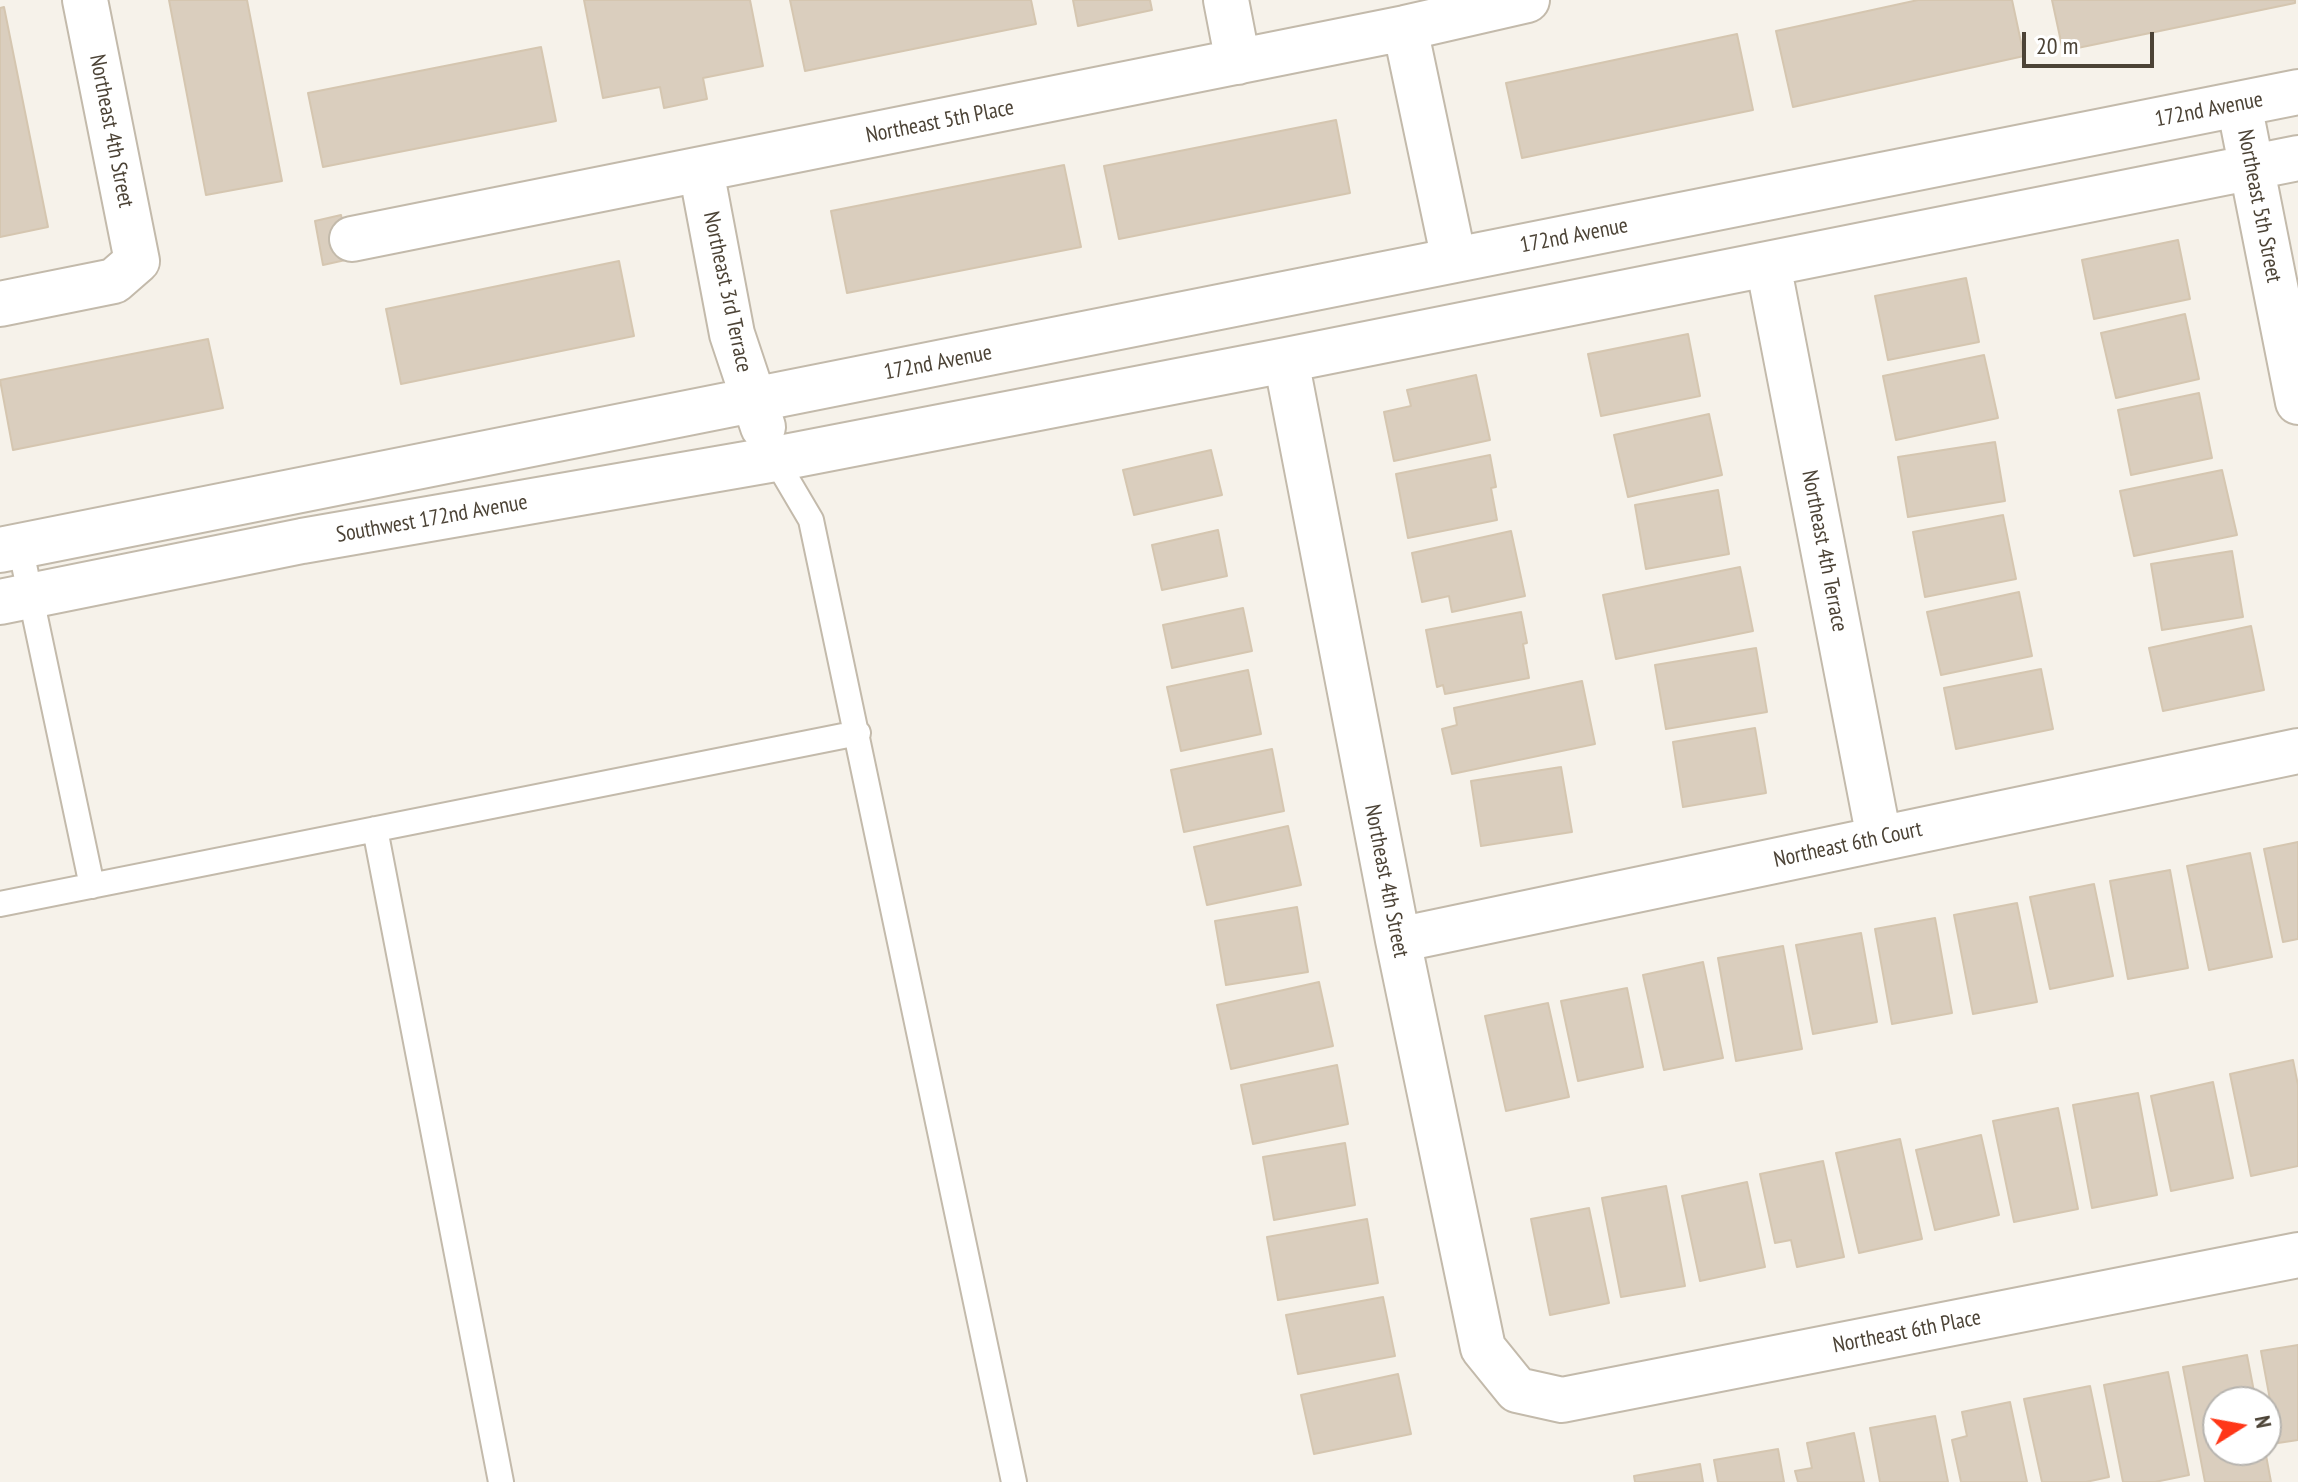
<!DOCTYPE html>
<style>
body{margin:0}
#map{position:relative;width:2298px;height:1482px;overflow:hidden;background:#f6f2ea;font-family:"PT Sans Narrow",sans-serif}
canvas{display:block}
.north{position:absolute;left:2202px;top:1386px;width:80px;height:80px;box-sizing:border-box;background:#fff;border:2px solid #b7b4af;border-radius:50%;rotate:79deg;font-size:22px;font-weight:700;line-height:32px;text-align:center;color:#4c4336}
.north::after{content:'';display:block;margin:auto;width:28px;height:36px;background:#ff3718;clip-path:polygon(50% 0,100% 100%,50% 72%,0 100%)}
.scale{position:absolute;left:2022px;top:32px;width:132px;height:36px;box-sizing:border-box;border:4px solid #4c4336;border-top:0;padding-left:10px;font-size:24px;line-height:28px;white-space:nowrap;color:#4c4336;-webkit-text-stroke:6px #fff;paint-order:stroke}
</style>
<div id="map">
<canvas width="2298" height="1482"></canvas>
<div class="north">N</div>
<div class="scale">20 m</div>
</div>
<script>
const g = document.querySelector('canvas').getContext('2d');
g.lineJoin = 'round';
function paint(path, color) { g.fillStyle = color; g.fill(path, 'evenodd'); }
const toPath = rows => new Path2D(rows.map(r => 'M' + r).join(''));
function trace(path, color, width, dash) { g.strokeStyle = color; g.lineWidth = width; g.lineCap = dash ? 'butt' : 'round'; g.setLineDash(dash || []); g.stroke(path); }
function write(font, color, halo, rows, align = 'center') {
  g.font = font + ' "PT Sans Narrow",sans-serif'; g.lineWidth = 8; g.setLineDash([]); g.textBaseline = 'middle'; g.strokeStyle = halo; g.fillStyle = color; for (const [text, x, y, turn = 0] of rows) {
    g.save(); g.translate(x, y); g.rotate((+turn || 0) * Math.PI / 180); g.textAlign = isNaN(turn) ? turn : align; if (halo) g.strokeText(text, 0, 0); g.fillText(text, 0, 0); g.restore();
  }
}
const building = toPath([
 [169,0,247,0,282,181,206,195,169,0],
 [584,0,750,0,763,66,703,78,707,99,664,108,660,87,603,98,584,0],
 [790,0,1031,0,1036,24,805,71,790,0],
 [1073,0,1150,0,1152,10,1078,26,1073,0],
 [1918,0,2012,0,2024,56,1793,107,1776,31,1918,0],
 [2052,0,2295,0,2295,3,2063,51,2052,0],
 [4,7,48,227,0,237,0,8,4,7],
 [1737,34,1753,110,1522,158,1506,83,1737,34],
 [541,47,556,121,323,167,308,93,541,47],
 [1336,120,1350,193,1119,239,1104,166,1336,120],
 [1064,165,1081,247,847,293,831,211,1064,165],
 [341,215,350,259,323,265,315,221,341,215],
 [2178,240,2190,299,2094,319,2082,260,2178,240],
 [619,261,634,336,401,384,386,309,619,261],
 [1966,278,1979,342,1888,360,1875,296,1966,278],
 [2185,314,2199,379,2116,398,2101,333,2185,314],
 [1688,334,1700,396,1601,416,1588,354,1688,334],
 [208,339,223,408,13,450,0,380,208,339],
 [1984,355,1998,418,1896,440,1883,376,1984,355],
 [1476,375,1490,440,1394,461,1384,412,1411,406,1407,390,1476,375],
 [2199,393,2212,458,2131,475,2118,410,2199,393],
 [1709,414,1722,475,1628,497,1614,435,1709,414],
 [1995,442,2005,501,1908,517,1898,457,1995,442],
 [1211,450,1222,495,1134,515,1123,470,1211,450],
 [1490,455,1496,487,1491,488,1497,520,1408,538,1396,474,1490,455],
 [2222,470,2237,535,2134,556,2120,491,2222,470],
 [1718,490,1729,554,1646,569,1635,505,1718,490],
 [2003,515,2016,579,1925,597,1913,532,2003,515],
 [1218,530,1227,576,1162,590,1152,545,1218,530],
 [1511,531,1525,596,1452,612,1449,596,1422,602,1412,553,1511,531],
 [2232,551,2243,617,2162,630,2151,564,2232,551],
 [1740,567,1753,631,1616,659,1603,595,1740,567],
 [2019,592,2032,656,1941,675,1927,612,2019,592],
 [1243,608,1252,651,1172,668,1163,625,1243,608],
 [1521,612,1527,643,1523,644,1529,678,1445,694,1443,685,1437,687,1426,630,1521,612],
 [2251,626,2264,690,2163,711,2149,648,2251,626],
 [1756,648,1767,712,1666,729,1655,665,1756,648],
 [2041,669,2053,729,1956,749,1944,688,2041,669],
 [1248,670,1261,734,1181,751,1167,687,1248,670],
 [1582,681,1595,744,1452,774,1442,729,1457,725,1454,708,1582,681],
 [1755,728,1766,793,1683,807,1673,742,1755,728],
 [1272,749,1284,811,1184,832,1171,770,1272,749],
 [1561,767,1572,832,1481,846,1471,781,1561,767],
 [1288,826,1301,885,1207,905,1194,847,1288,826],
 [2298,842,2298,939,2283,942,2264,849,2298,842],
 [2250,853,2272,957,2209,970,2187,866,2250,853],
 [2170,870,2188,968,2128,979,2110,881,2170,870],
 [2094,884,2113,976,2050,989,2030,897,2094,884],
 [2017,903,2037,1002,1973,1014,1954,915,2017,903],
 [1297,907,1308,972,1226,985,1215,921,1297,907],
 [1935,918,1952,1013,1892,1024,1875,929,1935,918],
 [1861,933,1877,1022,1813,1034,1796,945,1861,933],
 [1783,946,1802,1049,1736,1061,1718,958,1783,946],
 [1703,962,1723,1058,1664,1070,1643,975,1703,962],
 [1319,982,1333,1046,1231,1069,1217,1005,1319,982],
 [1627,988,1643,1067,1578,1081,1561,1001,1627,988],
 [1548,1003,1569,1097,1506,1111,1485,1016,1548,1003],
 [2293,1060,2298,1085,2298,1166,2251,1176,2230,1074,2293,1060],
 [1337,1065,1348,1124,1253,1144,1241,1085,1337,1065],
 [2213,1082,2233,1178,2171,1191,2151,1096,2213,1082],
 [2138,1093,2157,1195,2092,1208,2073,1105,2138,1093],
 [2058,1108,2078,1209,2014,1222,1993,1121,2058,1108],
 [1981,1135,1999,1215,1935,1230,1916,1150,1981,1135],
 [1900,1139,1922,1239,1859,1253,1836,1153,1900,1139],
 [1345,1143,1355,1205,1274,1220,1263,1157,1345,1143],
 [1823,1161,1844,1257,1797,1267,1791,1240,1775,1243,1760,1174,1823,1161],
 [1747,1182,1765,1267,1700,1281,1682,1196,1747,1182],
 [1666,1186,1685,1286,1621,1297,1602,1198,1666,1186],
 [1589,1208,1609,1303,1550,1315,1531,1219,1589,1208],
 [1367,1219,1378,1283,1278,1300,1267,1237,1367,1219],
 [1383,1297,1395,1356,1298,1374,1286,1315,1383,1297],
 [2298,1345,2298,1440,2278,1443,2261,1351,2298,1345],
 [2247,1355,2256,1402,2218,1402,2218,1450,2265,1450,2271,1482,2205,1482,2183,1367,2247,1355],
 [2168,1372,2189,1475,2155,1482,2123,1482,2104,1385,2168,1372],
 [1398,1374,1411,1434,1314,1454,1301,1395,1398,1374],
 [2090,1386,2109,1477,2086,1482,2042,1482,2024,1399,2090,1386],
 [2010,1402,2027,1482,1961,1482,1952,1440,1967,1436,1962,1412,2010,1402],
 [1935,1416,1948,1482,1880,1482,1870,1428,1935,1416],
 [1854,1433,1864,1482,1798,1482,1795,1471,1812,1468,1807,1443,1854,1433],
 [1778,1449,1784,1482,1718,1482,1714,1460,1778,1449],
 [1700,1464,1703,1482,1635,1482,1634,1476,1700,1464]
]);
const lane = toPath([
 [775,459,811,520,1014,1482],
 [20,546,92,886],
 [375,829,501,1482],
 [0,904,858,733]
]);
const street = toPath([
 [1226,0,1238,62],
 [1405,28,1454,260],
 [2239,104,2298,402],
 [701,170,732,334,763,427],
 [352,239,1405,28,1527,0],
 [1768,264,1879,838],
 [0,304,114,281,137,261,85,0],
 [1286,360,1398,940,1483,1348,1517,1390,1562,1400,2298,1255],
 [0,550,2298,92],
 [0,602,302,541,775,459,1286,360,2298,158],
 [1398,940,2298,751]
]);
const streetNames = [
 ["172nd Avenue",2209,110,-11],
 ["Northeast 5th Place",940,122,-11],
 ["Northeast 4th Street",111,131,79],
 ["Northeast 5th Street",2259,206,79],
 ["172nd Avenue",1574,236,-11],
 ["Northeast 3rd Terrace",727,292,78],
 ["172nd Avenue",938,363,-11],
 ["Southwest 172nd Avenue",432,519,-10],
 ["Northeast 4th Terrace",1824,551,79],
 ["Northeast 6th Court",1848,845,-12],
 ["Northeast 4th Street",1386,881,79],
 ["Northeast 6th Place",1907,1332,-11]
];
paint(building, '#dacebe');
trace(building, '#d5c6b0', 2);
trace(lane, '#c3baab', 28);
trace(street, '#c3baab', 48);
trace(lane, '#fff', 24);
trace(street, '#fff', 44);
write('22px', '#4c4336', '#fff', streetNames);
</script>
